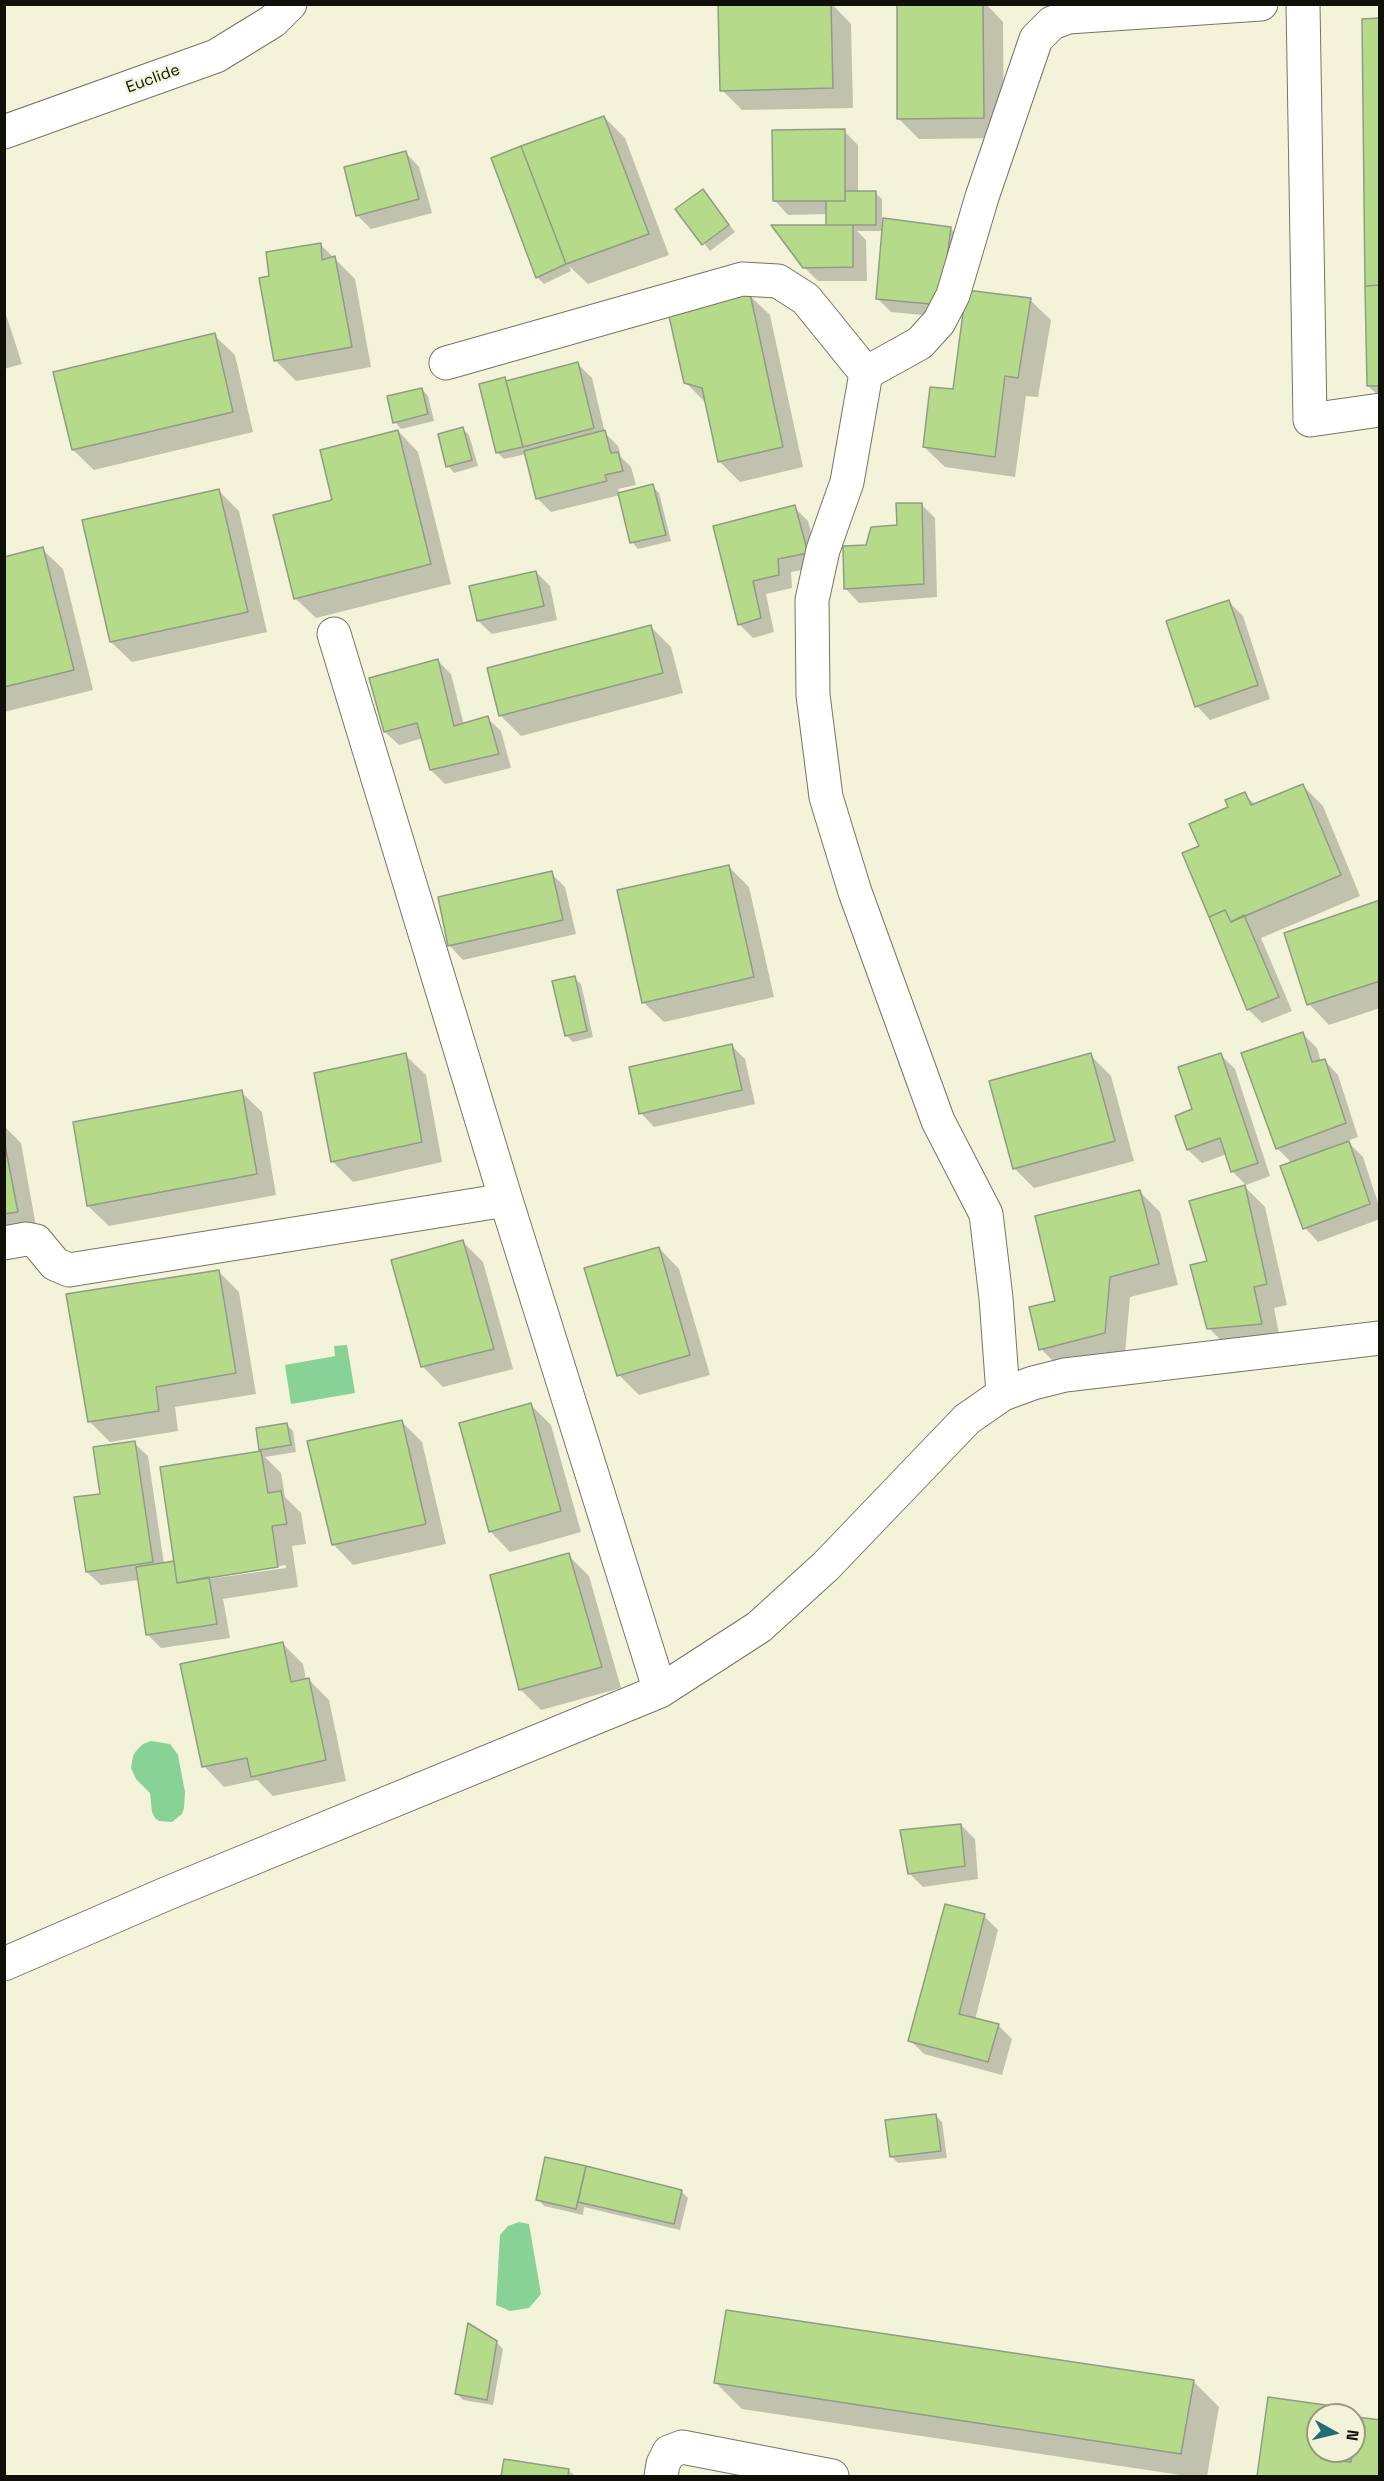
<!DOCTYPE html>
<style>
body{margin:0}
#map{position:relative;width:1384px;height:2481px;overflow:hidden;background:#f2f3d9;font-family:"Space Grotesk",sans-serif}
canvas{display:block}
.frame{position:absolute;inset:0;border:6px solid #101008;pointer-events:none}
.north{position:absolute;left:1306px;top:2403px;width:60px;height:60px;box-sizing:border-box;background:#f2f3d9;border:2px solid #989885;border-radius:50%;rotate:98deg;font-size:16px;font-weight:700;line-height:24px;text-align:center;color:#101008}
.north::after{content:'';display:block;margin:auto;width:21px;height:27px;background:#246c78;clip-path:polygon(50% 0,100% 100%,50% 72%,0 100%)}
</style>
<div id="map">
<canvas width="1384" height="2481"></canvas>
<div class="frame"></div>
<div class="north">N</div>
</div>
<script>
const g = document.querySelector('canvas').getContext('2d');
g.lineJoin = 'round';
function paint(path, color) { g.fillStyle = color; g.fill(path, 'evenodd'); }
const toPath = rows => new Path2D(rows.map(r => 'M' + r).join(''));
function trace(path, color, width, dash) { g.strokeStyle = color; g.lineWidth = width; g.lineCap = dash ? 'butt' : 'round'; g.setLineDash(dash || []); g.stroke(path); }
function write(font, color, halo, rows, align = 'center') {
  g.font = font + ' "Space Grotesk",sans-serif'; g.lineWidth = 5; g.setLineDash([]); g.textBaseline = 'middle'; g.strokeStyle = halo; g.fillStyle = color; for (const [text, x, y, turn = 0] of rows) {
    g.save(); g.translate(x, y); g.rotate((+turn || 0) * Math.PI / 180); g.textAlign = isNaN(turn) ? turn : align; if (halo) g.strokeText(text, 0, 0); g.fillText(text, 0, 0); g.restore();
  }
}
const water = toPath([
 [347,1345,355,1393,291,1404,285,1365,335,1356,334,1346],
 [151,1741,170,1744,178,1755,185,1792,184,1808,182,1814,172,1822,159,1821,155,1818,152,1812,150,1793,136,1779,131,1768,133,1756,136,1751,143,1744],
 [519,2222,529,2224,541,2294,529,2308,510,2311,496,2305,500,2235,508,2226]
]);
const shadow = toPath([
 [773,4,832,4,851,24,853,108,742,110,722,90],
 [898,4,986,4,1003,22,1004,138,919,139,898,118],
 [1380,20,1380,397,1368,386],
 [604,117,625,138,669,255,588,284,569,266,571,271,544,284,537,277],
 [844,131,858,145,858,193,875,193,882,199,882,220,951,229,965,243,955,318,891,312,877,298,883,231,857,231,866,240,867,281,818,281,804,267,828,226,828,214,788,215,775,201],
 [406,153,419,167,432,213,371,229,357,215],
 [703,191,735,232,710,251,677,209],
 [321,245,355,279,371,367,296,381,275,360,271,277],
 [749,295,770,315,803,467,740,482,719,461,706,403,685,382],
 [1030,300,1051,320,1038,397,1026,396,1015,477,945,467,924,447,954,391],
 [4,308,22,364,4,369],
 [214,335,235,355,253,432,94,470,73,450],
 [578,364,592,378,605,433,618,446,621,457,631,467,636,485,618,489,620,494,652,486,659,493,671,541,638,549,632,542,620,495,551,512,537,498,526,454,504,459,497,452,504,378,508,382],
 [422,389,428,396,434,421,401,429,395,422],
 [462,428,469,435,478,466,454,473,448,466],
 [398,431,418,452,451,584,316,618,295,598,333,501],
 [218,490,239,511,267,632,132,662,111,642],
 [921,504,935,518,937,597,859,603,846,589,867,546,898,526],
 [794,507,808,521,820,567,791,572,792,588,766,594,774,632,753,638,739,624,714,527],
 [42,549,63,569,93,690,4,712,4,558],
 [536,572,550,586,557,620,492,634,478,621],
 [1229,602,1243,616,1270,699,1210,720,1197,706],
 [650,626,671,647,683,693,521,736,500,715],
 [437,660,451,674,464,725,487,718,501,731,511,768,445,784,431,770,423,738,399,745,385,732],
 [1303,786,1323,806,1360,896,1261,938,1292,1011,1262,1023,1248,1009,1230,808,1244,794,1256,805],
 [729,867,749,887,774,997,664,1022,643,1002],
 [551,873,565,887,576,934,463,960,450,946,439,898],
 [1380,902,1380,1008,1329,1025,1309,1004],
 [574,978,581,984,593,1037,573,1042,566,1035],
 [1303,1034,1317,1048,1321,1062,1325,1061,1338,1075,1358,1137,1347,1141,1363,1157,1380,1209,1380,1219,1318,1242,1305,1228,1292,1163,1277,1148],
 [731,1045,745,1059,755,1104,654,1127,641,1113],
 [405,1055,426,1075,442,1162,353,1182,332,1161],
 [1090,1055,1111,1076,1134,1161,1034,1188,1014,1168],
 [1221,1055,1235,1069,1270,1176,1246,1185,1232,1171,1227,1154,1202,1163,1188,1150,1194,1110],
 [241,1092,262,1112,276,1195,109,1226,88,1206],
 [4,1126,21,1143,37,1232,4,1238],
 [1245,1187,1265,1207,1287,1305,1274,1308,1281,1344,1229,1349,1209,1328],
 [1140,1192,1160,1212,1178,1285,1130,1297,1125,1353,1061,1369,1041,1349,1057,1302],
 [463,1242,483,1262,513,1369,443,1387,423,1367],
 [659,1248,679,1269,710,1375,639,1395,619,1375],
 [218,1271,239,1292,256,1394,175,1407,178,1431,110,1442,89,1421],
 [530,1404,551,1425,581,1532,510,1552,490,1531],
 [402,1422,422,1442,446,1544,353,1565,333,1544],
 [287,1425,293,1431,296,1452,265,1457,281,1473,285,1497,301,1513,306,1544,292,1546,298,1587,223,1599,230,1638,161,1648,147,1634,139,1580,101,1585,87,1572,101,1495,134,1443,148,1456,164,1564,176,1566,162,1468,263,1453,260,1450],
 [286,1565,286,1568,209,1579,206,1577],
 [568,1555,589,1576,621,1688,541,1710,520,1689],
 [282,1643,303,1664,306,1680,308,1679,329,1700,346,1781,273,1796,257,1780,224,1787,204,1766],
 [961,1825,975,1839,978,1879,923,1887,909,1873],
 [984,1916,998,1930,975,2020,998,2025,1012,2039,1002,2075,924,2054,910,2040],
 [936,2116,942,2122,947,2158,898,2163,891,2156],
 [546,2159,681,2191,688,2198,680,2230,584,2207,583,2215,544,2206,538,2199],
 [496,2342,503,2349,493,2405,463,2400,457,2394],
 [1193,2381,1219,2407,1207,2476,1187,2476,742,2409,716,2383],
 [1269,2399,1339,2408,1346,2415,1318,2415,1318,2451,1354,2451,1354,2423,1357,2426,1380,2421,1380,2476,1259,2476],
 [505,2461,569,2471,575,2476,502,2476]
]);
const building = toPath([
 [718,4,831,4,833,88,720,91,718,4],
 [897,4,983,4,984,118,897,119,897,4],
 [1380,18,1380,285,1365,286,1362,19,1380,18],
 [604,116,649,234,566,264,521,146,604,116],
 [845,129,845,201,773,201,772,130,845,129],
 [521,146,566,264,536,278,491,158,521,146],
 [406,151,419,199,356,216,344,167,406,151],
 [703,189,729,225,702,245,675,209,703,189],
 [845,191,876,191,876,225,826,225,826,201,845,201,845,191],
 [883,218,951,227,941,305,876,299,883,218],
 [771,225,853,225,853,267,803,268,771,225],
 [321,243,322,260,335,256,352,347,274,361,259,278,269,276,266,252,321,243],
 [1380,285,1380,386,1367,386,1365,286,1380,285],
 [966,290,1031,298,1018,378,1005,376,995,457,923,447,930,387,953,389,966,290],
 [750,293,783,447,718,462,702,388,684,383,668,312,750,293],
 [215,333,233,412,72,450,53,372,215,333],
 [578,362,594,428,523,447,506,381,578,362],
 [505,377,523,447,496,453,479,384,505,377],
 [422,388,428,414,393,423,387,396,422,388],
 [463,427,472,460,446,467,438,434,463,427],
 [398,430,431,564,294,599,273,515,332,500,320,450,398,430],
 [605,430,611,453,618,452,623,471,605,475,607,481,536,499,524,451,605,430],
 [653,484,666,535,630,543,618,493,653,484],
 [219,489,248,612,110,642,82,520,219,489],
 [896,503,922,503,924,584,844,589,843,546,866,545,871,527,897,525,896,503],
 [795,505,808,553,778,559,779,575,753,581,761,618,738,625,713,526,795,505],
 [43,547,74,670,4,687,4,557,43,547],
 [536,571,544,606,477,621,469,586,536,571],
 [1229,600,1258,685,1195,707,1166,621,1229,600],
 [651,625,663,673,499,716,487,668,651,625],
 [438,659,454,726,488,716,499,754,430,770,417,723,384,732,369,678,438,659],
 [1303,784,1341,875,1231,922,1225,910,1209,917,1182,853,1199,846,1189,824,1228,807,1225,800,1245,792,1251,805,1303,784],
 [729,865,754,977,642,1003,617,890,729,865],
 [552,871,563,920,448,946,438,897,552,871],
 [1380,900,1380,981,1307,1005,1284,933,1380,900],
 [1225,910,1231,922,1244,915,1279,997,1247,1010,1209,917,1225,910],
 [575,976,587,1031,565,1036,552,981,575,976],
 [1303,1032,1312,1062,1325,1059,1346,1123,1276,1149,1241,1053,1303,1032],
 [732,1044,742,1090,639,1114,629,1067,732,1044],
 [406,1053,422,1142,331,1162,314,1073,406,1053],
 [1091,1053,1115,1141,1013,1169,989,1081,1091,1053],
 [1221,1053,1258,1163,1231,1172,1220,1138,1187,1150,1175,1116,1192,1109,1178,1067,1221,1053],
 [242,1090,257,1174,87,1206,73,1122,242,1090],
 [4,1140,18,1212,4,1214,4,1140],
 [1349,1141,1370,1204,1303,1229,1280,1166,1349,1141],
 [1245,1185,1267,1284,1254,1287,1262,1324,1207,1329,1190,1265,1207,1261,1189,1201,1245,1185],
 [1140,1190,1159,1264,1110,1277,1105,1333,1039,1350,1029,1307,1055,1301,1035,1216,1140,1190],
 [463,1240,494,1349,421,1367,391,1260,463,1240],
 [659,1247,690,1355,617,1376,584,1268,659,1247],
 [219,1270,236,1373,156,1387,159,1411,88,1422,66,1294,219,1270],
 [531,1403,561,1511,489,1532,459,1423,531,1403],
 [402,1420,426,1524,332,1545,307,1441,402,1420],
 [287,1423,291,1445,259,1450,256,1428,287,1423],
 [135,1441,153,1562,86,1572,74,1497,100,1494,93,1447,135,1441],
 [261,1451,268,1493,281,1491,287,1524,272,1526,278,1567,177,1583,160,1467,261,1451],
 [569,1553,602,1667,519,1690,490,1575,569,1553],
 [174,1561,177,1583,209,1577,217,1624,146,1635,136,1567,174,1561],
 [283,1642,291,1682,309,1678,326,1760,251,1777,247,1758,202,1767,180,1664,283,1642],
 [961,1824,965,1866,908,1874,900,1830,961,1824],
 [945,1904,985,1914,959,2014,999,2024,988,2062,908,2041,945,1904],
 [936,2114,941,2151,890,2157,885,2120,936,2114],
 [545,2157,586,2166,576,2209,536,2200,545,2157],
 [586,2166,682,2190,674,2224,578,2202,586,2166],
 [726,2310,1194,2380,1181,2454,714,2383,726,2310],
 [468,2323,497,2341,487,2400,455,2394,468,2323],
 [1268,2397,1340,2407,1338,2415,1318,2415,1318,2451,1333,2451,1332,2460,1351,2462,1357,2417,1380,2420,1380,2476,1257,2476,1268,2397],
 [504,2459,569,2469,568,2476,501,2476,504,2459]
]);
const minor = toPath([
 [1303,4,1310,420,1380,410],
 [4,132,216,56,273,21,290,4],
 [446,363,742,279,778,281,806,299,866,373,847,482,823,550,812,600,813,695,826,797,855,892,938,1121,986,1214,996,1298,1003,1394],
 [866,373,920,343,939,322,953,295,982,197,1036,39,1052,23,1068,17,1261,4],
 [334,634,506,1200,660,1691],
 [4,1243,26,1239,36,1241,55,1264,69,1270,506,1200],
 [4,1964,168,1893,660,1691,759,1627,826,1566,967,1419,1003,1394,1033,1383,1065,1375,1380,1338],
 [661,2476,663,2464,669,2452,682,2447,832,2476]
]);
const streetNames = [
 ["Euclide",153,79,-20]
];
paint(water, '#88d296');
paint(shadow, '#0003');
paint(building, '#b4da8a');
trace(building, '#919c86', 1.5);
trace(minor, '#767660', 35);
trace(minor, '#fff', 33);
write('16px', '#101008', '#f2f3d9', streetNames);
</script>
